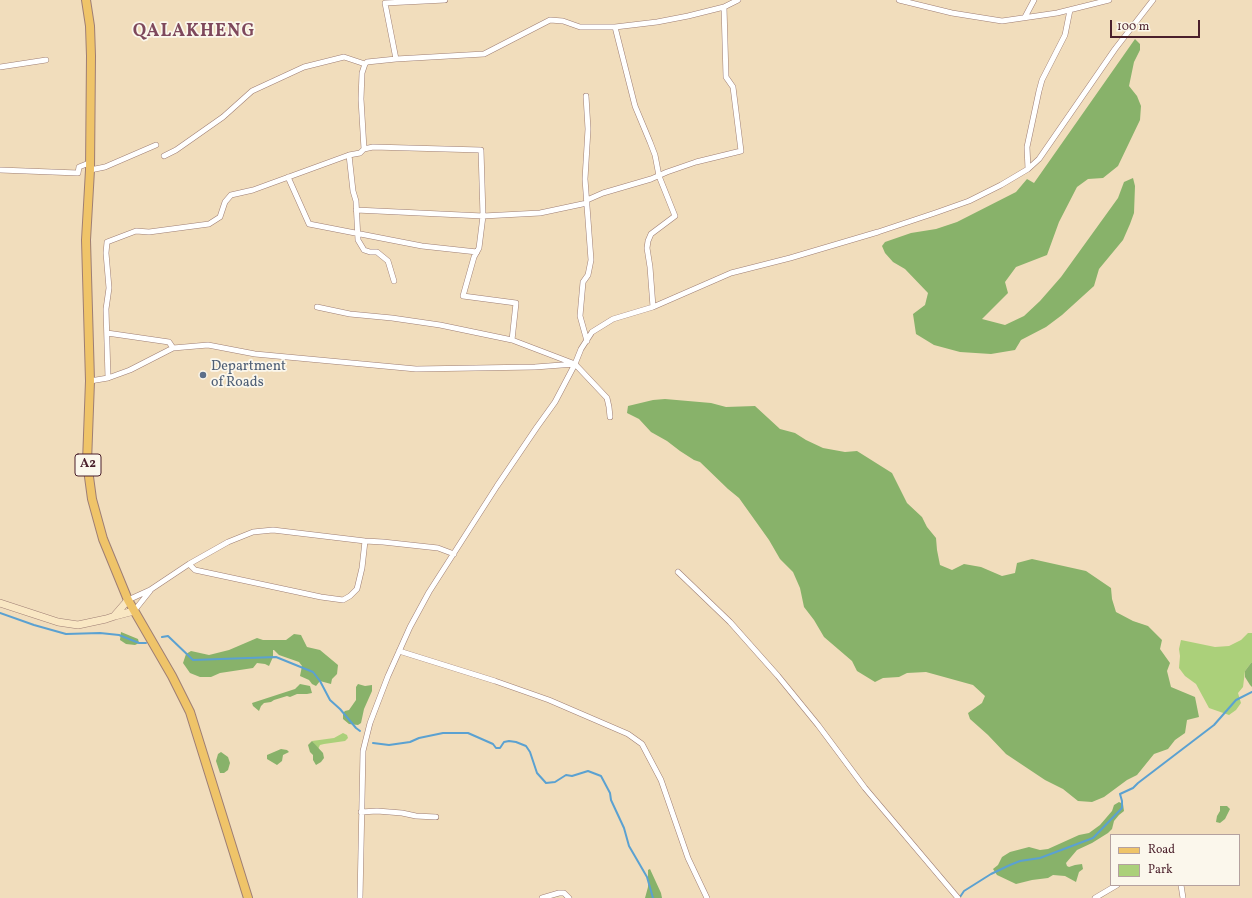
<!DOCTYPE html>
<style>
body{margin:0}
#map{position:relative;width:1252px;height:898px;overflow:hidden;background:#f1ddbc;font-family:Vollkorn,serif}
canvas{display:block}
.legend{position:absolute;left:1110px;top:834px;width:130px;height:52px;box-sizing:border-box;background:#fbf7ec;border:1px solid #b4a19f;margin:0;padding:5px 7px;list-style:none;font-size:12px;color:#4a1f2b}
.legend li{display:flex;align-items:center;gap:8px;height:20px}
.legend b{width:20px;border:1px solid #b4a19f}
.scale{position:absolute;left:1110px;top:20px;width:90px;height:18px;box-sizing:border-box;border:2px solid #4a1f2b;border-top:0;padding-left:5px;font-size:12px;line-height:14px;white-space:nowrap;color:#4a1f2b;-webkit-text-stroke:3px #fbf7ec;paint-order:stroke}
</style>
<div id="map">
<canvas width="1252" height="898"></canvas>
<ul class="legend">
<li><b style="height:5px;background:#efc469"></b>Road</li>
<li><b style="height:11px;background:#abd07a"></b>Park</li>
</ul>
<div class="scale">100 m</div>
</div>
<script>
const g = document.querySelector('canvas').getContext('2d');
g.lineJoin = 'round';
function paint(path, color) { g.fillStyle = color; g.fill(path, 'evenodd'); }
const toPath = rows => new Path2D(rows.map(r => 'M' + r).join(''));
function trace(path, color, width, dash) { g.strokeStyle = color; g.lineWidth = width; g.lineCap = dash ? 'butt' : 'round'; g.setLineDash(dash || []); g.stroke(path); }
function write(font, color, halo, rows, align = 'center') {
  g.font = font + ' Vollkorn,serif'; g.lineWidth = 3.5; g.setLineDash([]); g.textBaseline = 'middle'; g.strokeStyle = halo; g.fillStyle = color; for (const [text, x, y, turn = 0] of rows) {
    g.save(); g.translate(x, y); g.rotate((+turn || 0) * Math.PI / 180); g.textAlign = isNaN(turn) ? turn : align; if (halo) g.strokeText(text, 0, 0); g.fillText(text, 0, 0); g.restore();
  }
}
const green = toPath([
 [1248,633,1252,633,1252,663,1251,663,1245,671,1243,687,1238,693,1241,703,1236,710,1229,715,1209,708,1196,684,1185,676,1179,668,1180,656,1179,649,1181,640,1215,647,1229,646,1241,640],
 [343,733,347,735,348,738,345,741,324,744,320,745,318,749,312,741,334,738]
]);
const forest = toPath([
 [1135,39,1140,44,1140,50,1134,62,1129,86,1137,96,1141,106,1140,120,1118,166,1103,178,1088,179,1077,187,1059,222,1047,255,1016,267,1005,282,1008,293,982,319,1005,325,1024,316,1040,301,1061,277,1118,198,1124,182,1133,178,1135,186,1134,213,1130,224,1123,240,1099,269,1094,286,1062,315,1046,327,1021,340,1015,350,991,354,960,352,934,345,916,334,913,314,925,305,928,293,905,269,893,262,885,253,882,246,885,242,911,233,936,229,957,222,1016,192,1027,179,1034,183],
 [665,399,711,403,726,407,755,406,780,429,795,433,806,440,823,448,845,452,857,451,892,473,907,503,922,517,927,527,936,538,937,550,940,565,952,570,964,564,981,567,1002,576,1015,573,1017,563,1032,559,1086,571,1111,588,1112,599,1116,612,1133,621,1148,626,1162,640,1160,649,1170,663,1167,671,1171,687,1195,697,1199,717,1187,720,1185,733,1175,740,1168,749,1154,754,1137,775,1127,780,1104,797,1092,802,1078,801,1063,789,1045,780,1006,754,988,735,970,719,968,713,982,703,985,696,973,685,926,672,907,673,899,677,883,678,875,682,857,671,852,661,824,637,814,620,804,607,800,588,793,572,780,559,769,540,739,498,728,489,700,462,694,460,680,451,667,441,651,432,639,419,627,413,628,406,653,400],
 [121,632,138,639,139,643,135,645,126,644,120,640],
 [294,634,301,635,307,647,320,650,338,665,337,674,332,679,331,684,320,681,316,686,312,684,309,680,300,676,302,666,299,662,279,655,274,650,273,650,273,657,269,666,265,664,257,663,253,668,220,673,211,677,200,677,190,673,183,663,186,654,191,651,209,655,229,650,257,638,263,640,286,640],
 [1251,663,1252,663,1252,687,1250,685,1245,677,1245,671],
 [300,684,310,686,312,693,307,694,297,694,290,697,287,696,274,700,271,702,264,703,261,706,259,711,253,706,252,703,295,689],
 [358,684,365,686,372,685,372,691,364,709,361,723,358,725,349,724,343,719,343,713,345,711,349,710,356,700,356,687],
 [312,741,323,753,324,758,321,762,316,765,313,760,313,755,310,752,308,745],
 [281,749,287,750,289,752,283,755,282,761,277,765,267,759,267,755],
 [221,752,228,757,230,763,228,770,224,773,220,773,216,761,218,754],
 [1119,802,1123,804,1124,811,1119,815,1114,821,1112,829,1108,833,1092,843,1077,850,1066,863,1067,866,1069,867,1075,865,1082,864,1083,869,1079,872,1076,882,1065,876,1053,875,1048,878,1032,880,1016,884,997,875,993,869,998,865,1002,857,1010,852,1029,847,1040,850,1048,849,1079,835,1089,833,1100,825,1112,811,1114,805],
 [1220,806,1227,806,1230,809,1225,819,1220,823,1216,822,1217,816,1220,811],
 [650,869,661,893,662,898,645,898,648,887,648,870]
]);
const stream = toPath([
 [0,613,34,625,66,634,100,633,119,635,139,643,146,643],
 [162,637,168,636,193,660,276,657,313,672,320,681,330,700,340,709,356,728,360,731],
 [373,743,389,745,410,742,419,738,443,733,468,733,493,744,496,748,500,748,504,742,509,741,516,742,526,746,530,752,537,773,546,783,555,782,566,775,572,776,588,771,601,776,610,793,611,800,624,828,629,846,647,877,653,898],
 [960,897,964,891,991,874,1010,865,1020,861,1040,858,1093,838,1122,808,1122,801,1120,794,1133,788,1138,783,1214,725,1236,700,1252,692]
]);
const street = toPath([
 [899,0,952,13,1002,21,1057,13,1109,0],
 [1025,17,1034,0],
 [615,27,635,106,650,142,655,155,659,176,675,216,651,234,648,241,647,248,650,267,653,307],
 [396,59,385,3,445,0],
 [0,67,46,60],
 [586,96,588,129,585,179,591,260,588,275,583,282,580,316,587,341],
 [364,149,361,99,362,73,365,64],
 [349,155,353,191,356,201,358,240,364,250,370,252,377,252,388,261,394,281],
 [164,156,176,150,223,117,252,91,304,67,344,57,365,64,367,62,396,59,484,54,550,20,563,21,580,27,615,27,657,22,688,16,724,7,738,0],
 [1028,169,1027,147,1039,91,1042,80,1065,35,1070,10],
 [0,170,78,173,79,167,89,163],
 [90,170,105,167,156,145],
 [288,177,309,224,422,246,477,252],
 [587,200,603,193,651,179,667,172,696,162,741,151,733,87,726,77,724,7],
 [356,210,483,216,540,213,587,203],
 [317,307,350,314,392,318,440,325,512,340,575,364,607,398,609,407,610,417],
 [107,333,169,342,173,348],
 [108,378,106,309,109,288,106,253,107,242,136,231,149,232,209,224,220,217,225,202,231,195,253,190,349,155,360,153,364,149,373,147,481,150,483,216,479,248,474,257,463,296,516,303,512,340],
 [90,381,108,378,130,370,173,348,208,345,255,354,416,369,535,367,575,364,581,349,592,332,613,319,653,307,731,273,790,258,878,232,935,213,969,201,1001,185,1028,169,1039,159,1115,49,1153,0],
 [189,564,195,570,321,597,343,600,350,596,357,589,362,568,365,541],
 [678,572,730,622,778,676,818,725,865,788,958,898],
 [128,600,150,590,189,564,228,542,253,532,273,530,365,541,383,542,438,548,454,554],
 [134,611,150,591],
 [399,651,495,681,549,700,628,734,642,744,661,780,688,858,707,898],
 [361,812,377,811,402,813,416,816,436,817],
 [1181,885,1183,898],
 [360,898,363,751,370,723,388,676,410,627,429,592,497,486,537,427,555,402,575,364],
 [542,898,559,893,564,893,569,898],
 [1095,898,1117,885]
]);
const secondary = toPath([
 [0,603,58,622,78,625,106,619,115,616,134,611],
 [115,615,128,600]
]);
const primary = toPath([
 [86,0,90,26,91,56,90,170,86,240,90,381,87,462,92,499,103,539,128,600,172,676,190,712,248,898]
]);
const markers = [
 [203,375,4,"#5c6f8a"]
];
const shields = [
 [88,465,26]
];
const shieldNames = [
 ["A2",88,465]
];
const serviceNames = [
 ["Department",211,367],
 ["of Roads",211,383]
];
const districtNames = [
 ["QALAKHENG",194,33]
];
paint(green, '#abd07a');
paint(forest, '#88b26a');
trace(stream, '#5ba1d1', 2);
trace(street, '#9e7e74', 6);
trace(secondary, '#9e7e74', 8);
trace(primary, '#9e7e74', 10);
trace(street, '#fff', 5);
trace(secondary, '#f9e7c3', 7);
trace(primary, '#efc469', 8);
for (const [x, y, r, color] of markers) { const dot = new Path2D(); dot.arc(x, y, r, 0, 2 * Math.PI); g.fillStyle = color; g.fill(dot); trace(dot, '#fbf7ec', 1.5); }
for (const [x, y, w] of shields) { const box = new Path2D(); box.roundRect(x - w / 2, y - 11, w, 22, 3); g.fillStyle = '#fbf7ec'; g.fill(box); trace(box, '#4a1f2b', 1); }
write('bold 13px', '#4a1f2b', null, shieldNames);
write('14px', '#4e5e75', '#fbf7ec', serviceNames, 'left');
g.letterSpacing = '1px';
write('bold 18px', '#7e485c', '#fbf7ec', districtNames);
g.letterSpacing = '0px';
</script>
